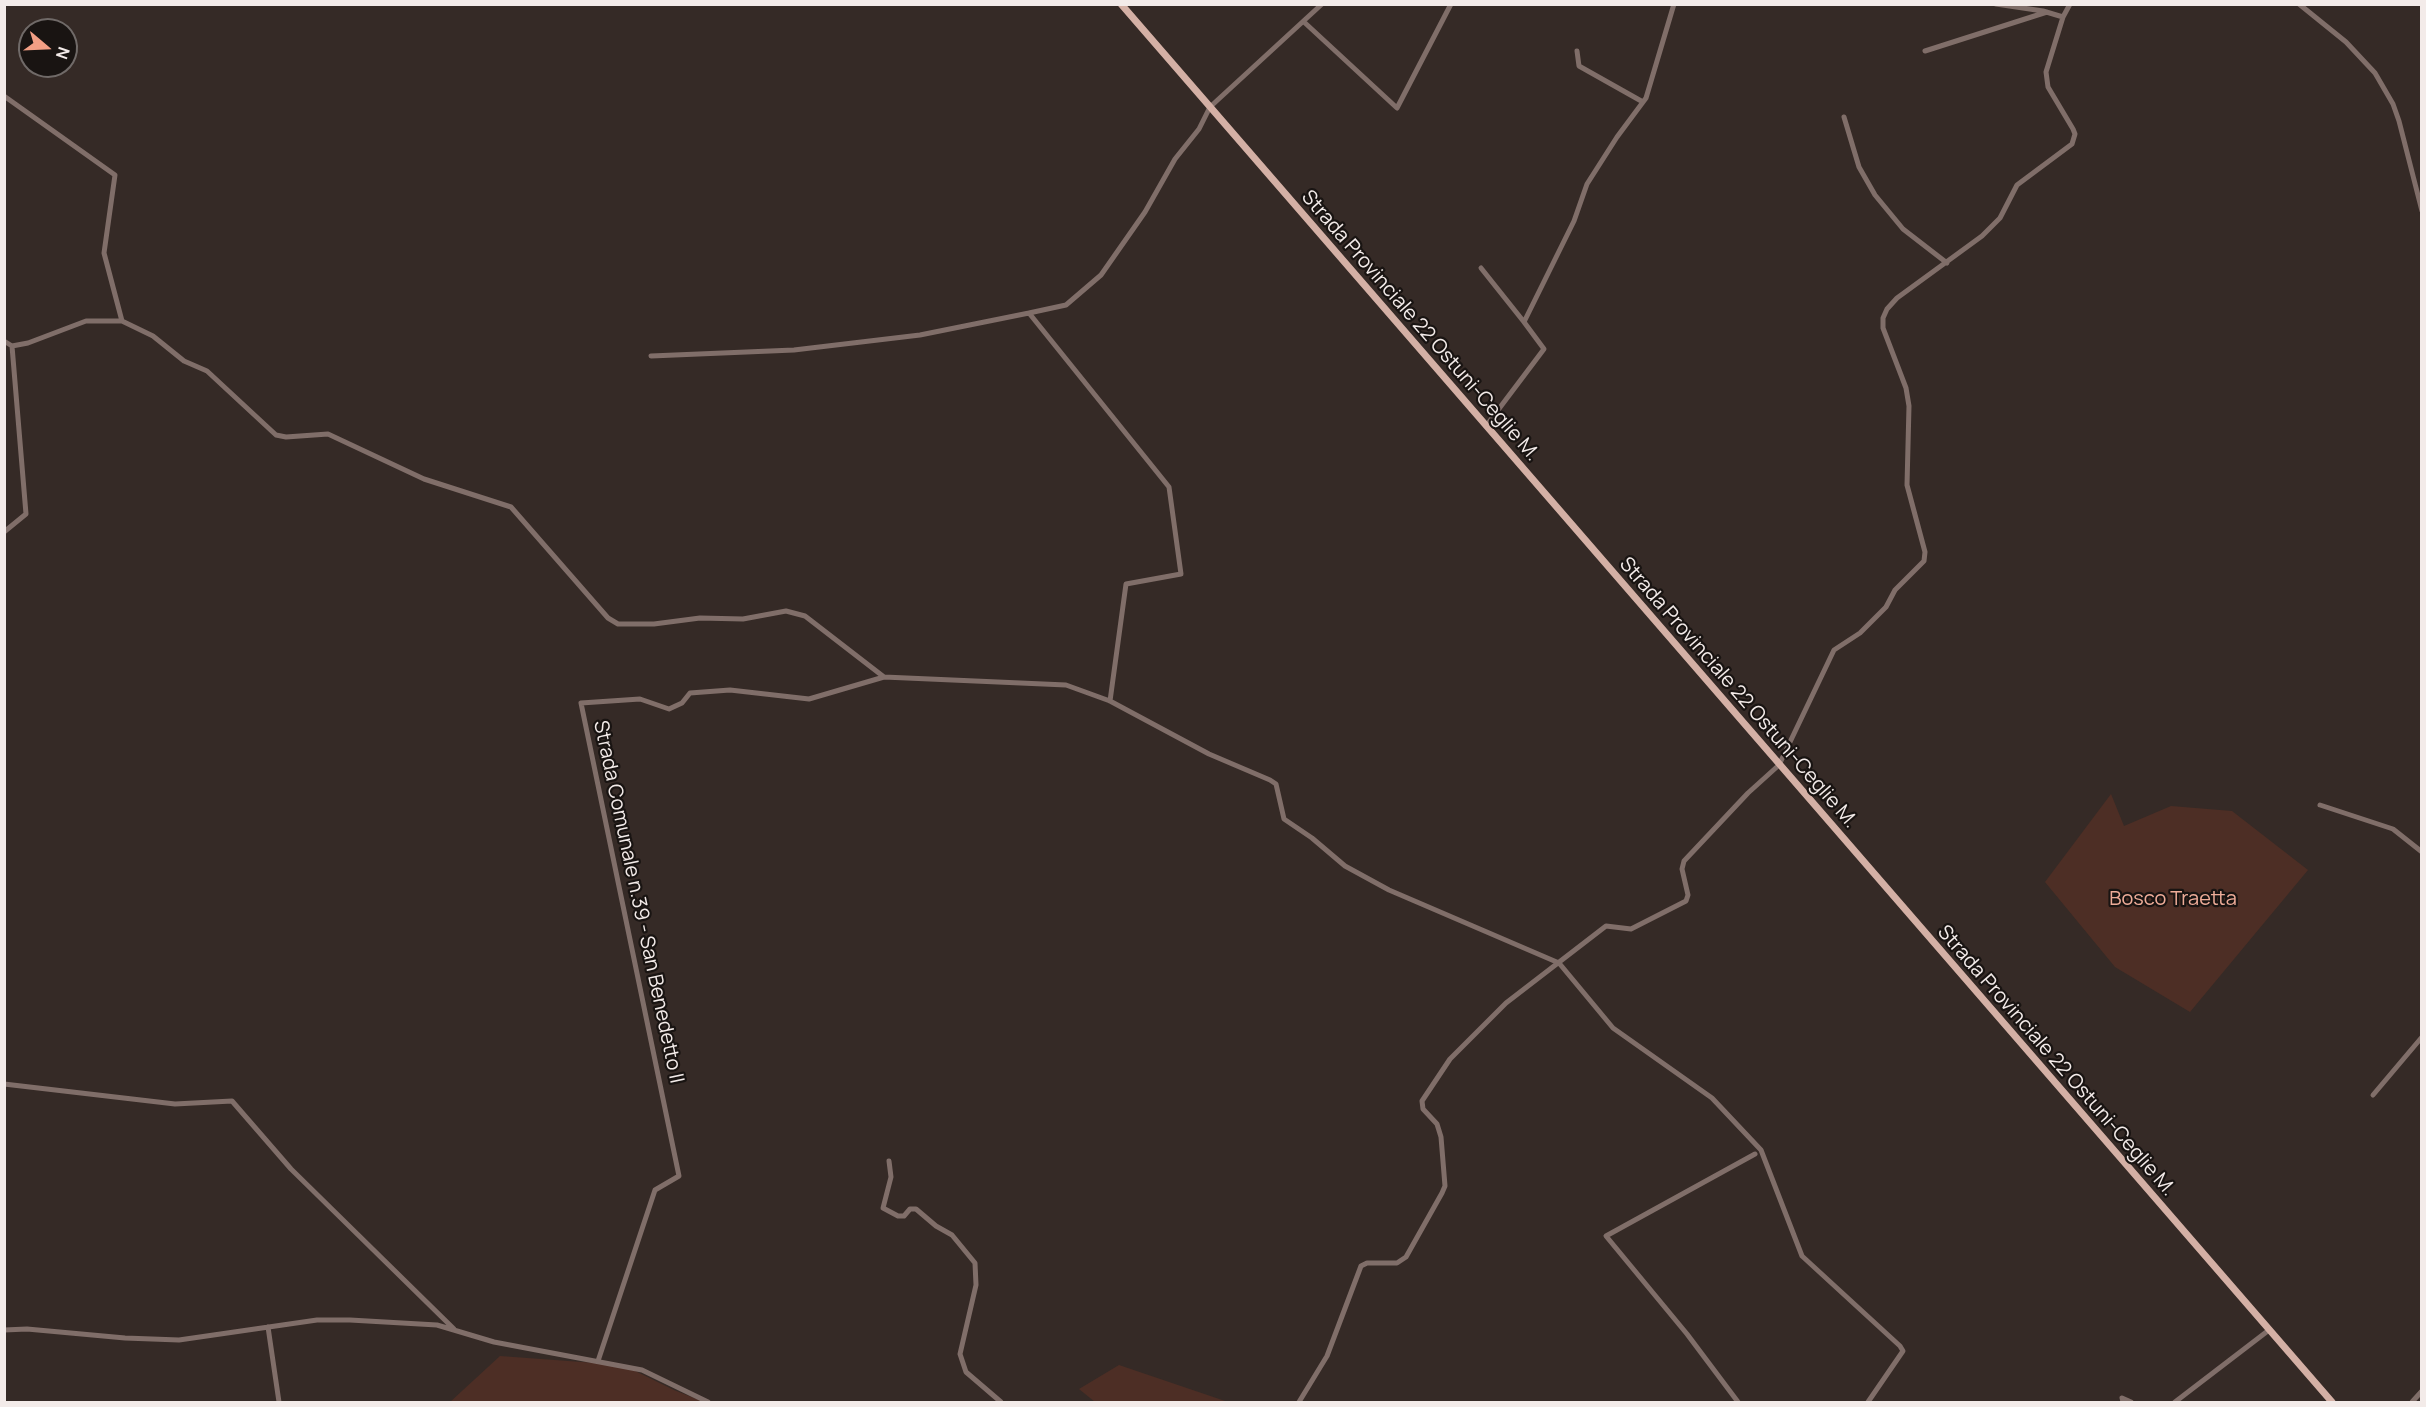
<!DOCTYPE html>
<style>
body{margin:0}
#map{position:relative;width:2426px;height:1407px;overflow:hidden;background:#352a26;font-family:Manrope,sans-serif}
canvas{display:block}
.frame{position:absolute;inset:0;border:6px solid #f3ebe9;pointer-events:none}
.north{position:absolute;left:18px;top:18px;width:60px;height:60px;box-sizing:border-box;background:#191412;border:2px solid #706a68;border-radius:50%;rotate:109deg;font-size:16px;font-weight:700;line-height:24px;text-align:center;color:#f3ebe9}
.north::after{content:'';display:block;margin:auto;width:21px;height:27px;background:#f39f85;clip-path:polygon(50% 0,100% 100%,50% 72%,0 100%)}
</style>
<div id="map">
<canvas width="2426" height="1407"></canvas>
<div class="frame"></div>
<div class="north">N</div>
</div>
<script>
const g = document.querySelector('canvas').getContext('2d');
g.lineJoin = 'round';
function paint(path, color) { g.fillStyle = color; g.fill(path, 'evenodd'); }
const toPath = rows => new Path2D(rows.map(r => 'M' + r).join(''));
function trace(path, color, width, dash) { g.strokeStyle = color; g.lineWidth = width; g.lineCap = dash ? 'butt' : 'round'; g.setLineDash(dash || []); g.stroke(path); }
function write(font, color, halo, rows, align = 'center') {
  g.font = font + ' Manrope,sans-serif'; g.lineWidth = 4.5; g.setLineDash([]); g.textBaseline = 'middle'; g.strokeStyle = halo; g.fillStyle = color; for (const [text, x, y, turn = 0] of rows) {
    g.save(); g.translate(x, y); g.rotate((+turn || 0) * Math.PI / 180); g.textAlign = isNaN(turn) ? turn : align; if (halo) g.strokeText(text, 0, 0); g.fillText(text, 0, 0); g.restore();
  }
}
const green = toPath([
 [2111,794,2124,826,2171,806,2232,811,2308,870,2190,1012,2115,967,2045,882],
 [500,1356,623,1365,674,1390,704,1402,450,1402],
 [1119,1365,1228,1402,1095,1402,1079,1389]
]);
const minor = toPath([
 [1996,4,2043,11,2063,17],
 [2299,4,2346,42,2375,73,2393,104,2399,121,2422,211],
 [1304,22,1397,108,1451,4],
 [1577,51,1579,66,1643,102],
 [1925,51,2047,12],
 [4,96,115,175,104,253,122,321],
 [1844,117,1859,167,1875,195,1903,229,1947,263],
 [1481,268,1524,322],
 [4,341,12,346],
 [12,346,28,343,86,321,122,321,153,336,184,361,207,371,276,435,286,437,328,434,424,479,511,507,608,618,618,624,654,624,700,618,743,619,786,611,805,616,884,677,1066,685,1110,701,1209,754,1270,780,1276,784,1284,819,1312,838,1345,866,1389,890,1559,963,1613,1028,1712,1098,1761,1150,1802,1256,1900,1346,1903,1351,1868,1402],
 [651,356,794,350,920,335,1029,313],
 [1486,426,1544,349,1524,322,1574,221,1587,184,1617,137,1646,98,1674,4],
 [4,532,26,514,12,346],
 [1110,701,1126,584,1181,574,1169,487,1029,313,1066,305,1101,275,1145,212,1175,159,1199,129,1210,107,1322,4],
 [2320,805,2393,829,2422,852],
 [4,1084,175,1104,232,1101,291,1169,454,1329],
 [2373,1095,2422,1037],
 [889,1161,891,1177,883,1208,898,1216,904,1216,910,1209,916,1209,936,1226,952,1235,975,1263,976,1285,960,1354,966,1372,1001,1402],
 [268,1327,279,1402],
 [4,1330,27,1329,125,1338,179,1340,317,1320,350,1320,437,1325,494,1342,642,1370,708,1402],
 [598,1361,655,1190,679,1176,581,703,640,699,669,709,682,703,690,693,730,690,809,699,884,677],
 [1299,1402,1327,1356,1361,1266,1367,1263,1397,1263,1406,1257,1442,1193,1445,1186,1441,1137,1437,1124,1423,1109,1422,1101,1450,1059,1506,1003,1606,926,1631,929,1686,901,1688,895,1682,869,1684,861,1748,793,1779,765,1834,650,1860,633,1886,607,1895,590,1924,561,1925,552,1907,485,1909,406,1906,388,1883,328,1883,318,1887,309,1897,298,1982,236,2000,218,2017,185,2072,144,2075,134,2073,129,2048,87,2046,72,2063,17,2070,4],
 [1738,1402,1687,1334,1606,1236,1755,1154],
 [2123,1402,2122,1398,2131,1402],
 [2175,1402,2269,1330],
 [2412,1402,2422,1391]
]);
const major = toPath([
 [1121,4,2332,1402]
]);
const streetNames = [
 ["Strada Provinciale 22 Ostuni-Ceglie M.",1420,326,49],
 ["Strada Provinciale 22 Ostuni-Ceglie M.",1738,693,49],
 ["Strada Comunale n.39 - San Benedetto II",638,902,78],
 ["Strada Provinciale 22 Ostuni-Ceglie M.",2056,1061,49]
];
const parkNames = [
 ["Bosco Traetta",2173,899]
];
paint(green, '#4d2e25');
trace(minor, '#806e69', 5);
trace(major, '#d4b0a5', 7);
write('20px', '#f3ebe9', '#191412', streetNames);
write('20px', '#eeac98', '#191412', parkNames);
</script>
